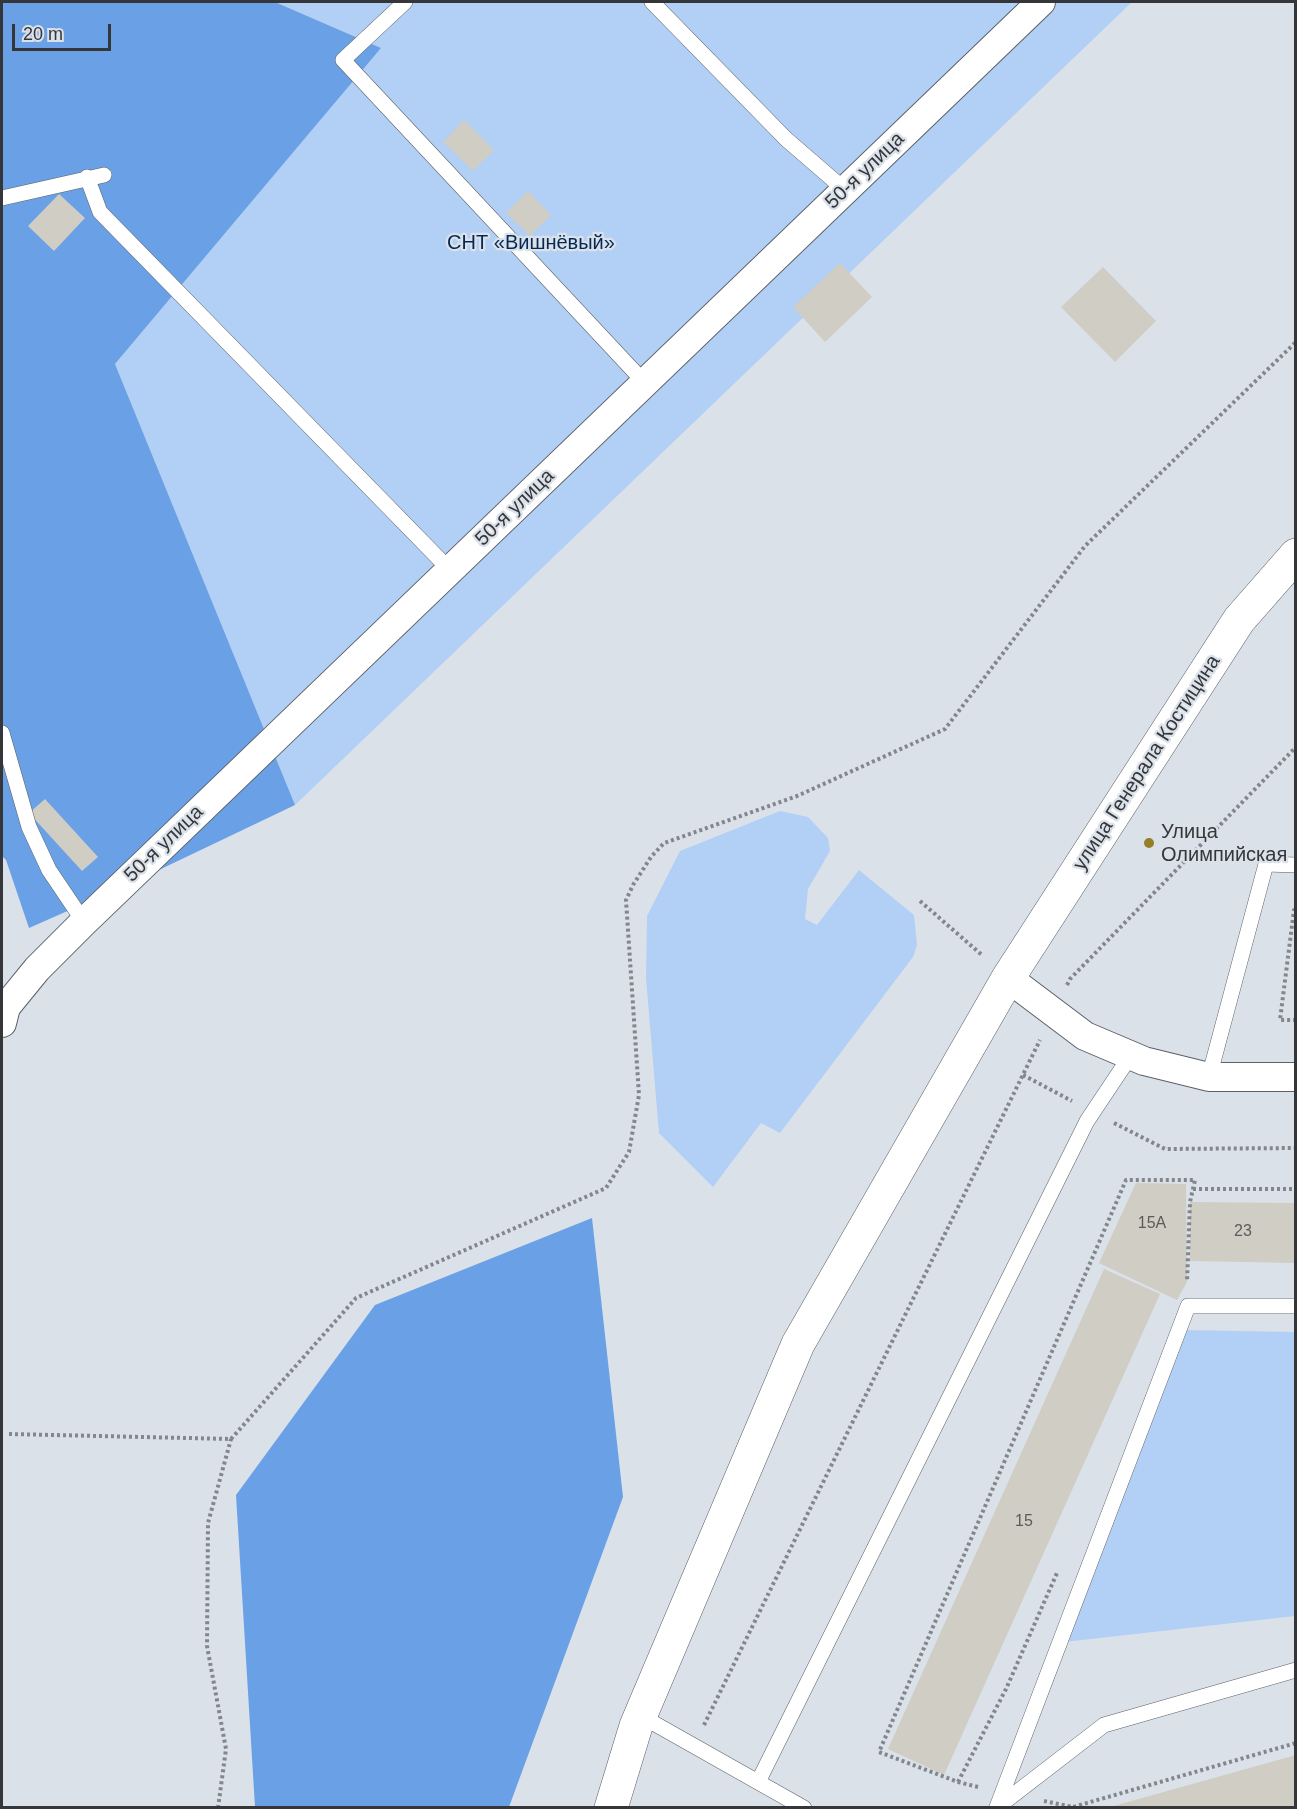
<!DOCTYPE html>
<meta charset="utf-8">
<style>
body{margin:0}
#map{position:relative;width:1297px;height:1809px;overflow:hidden;background:#dbe1e9;font-family:Arial,sans-serif}
canvas{display:block}
.frame{position:absolute;inset:0;border:3px solid #343639;pointer-events:none}
.scale{position:absolute;left:12px;top:24px;width:99px;height:27px;box-sizing:border-box;border:3px solid #343639;border-top:0;padding-left:8px;font-size:18px;line-height:21px;white-space:nowrap;color:#343639;-webkit-text-stroke:4px #dbe1e9;paint-order:stroke}
</style>
<div id="map">
<canvas width="1297" height="1809"></canvas>
<div class="frame"></div>
<div class="scale">20 m</div>
</div>
<script>
const g = document.querySelector('canvas').getContext('2d');
g.lineJoin = 'round';
function paint(path, color) { g.fillStyle = color; g.fill(path, 'evenodd'); }
const toPath = rows => new Path2D(rows.map(r => 'M' + r).join(''));
function trace(path, color, width, dash) { g.strokeStyle = color; g.lineWidth = width; g.lineCap = dash ? 'butt' : 'round'; g.setLineDash(dash || []); g.stroke(path); }
function write(font, color, halo, rows, align = 'center') {
  g.font = font + ' Arial,sans-serif'; g.lineWidth = 4.5; g.setLineDash([]); g.textBaseline = 'middle'; g.strokeStyle = halo; g.fillStyle = color; for (const [text, x, y, turn = 0] of rows) {
    g.save(); g.translate(x, y); g.rotate((+turn || 0) * Math.PI / 180); g.textAlign = isNaN(turn) ? turn : align; if (halo) g.strokeText(text, 0, 0); g.fillText(text, 0, 0); g.restore();
  }
}
const green = toPath([
 [275,2,1132,2,295,805,115,364,381,48],
 [780,811,808,817,828,838,830,851,808,889,805,919,817,925,859,870,914,915,917,945,913,957,780,1133,761,1123,713,1187,659,1133,646,978,647,916,680,851],
 [1183,1330,1295,1332,1295,1616,1064,1642]
]);
const forest = toPath([
 [2,2,275,2,381,48,115,364,295,805,140,879,29,928,6,860,2,856],
 [592,1218,623,1497,509,1807,255,1807,236,1495,375,1305]
]);
const building = toPath([
 [464,120,494,150,473,171,443,142],
 [528,191,551,215,530,236,506,213],
 [59,194,85,218,54,251,28,226],
 [840,263,872,297,825,342,793,307],
 [1103,267,1156,321,1115,362,1061,307],
 [45,799,98,857,82,871,29,813],
 [1136,1183,1186,1184,1187,1282,1177,1300,1099,1263],
 [1190,1202,1296,1203,1296,1263,1190,1261],
 [1104,1269,1160,1294,944,1775,888,1749],
 [1296,1755,1296,1808,1110,1808,1110,1807]
]);
const path = toPath([
 [920,901,983,956],
 [1296,910,1294,910,1280,1020,1296,1020],
 [1067,985,1070,979,1296,747],
 [1023,1075,1072,1101],
 [1114,1123,1165,1149,1296,1148],
 [1193,1189,1296,1189],
 [9,1434,231,1439,356,1298,606,1188,629,1152,639,1095,626,900,633,885,651,857,664,843,797,796,945,729,1085,546,1296,342],
 [704,1725,1040,1040],
 [958,1782,1006,1689,1057,1573],
 [978,1787,958,1782,879,1752,1126,1180,1195,1180,1190,1202,1187,1282],
 [1044,1801,1073,1807,1296,1743],
 [218,1808,226,1749,207,1646,208,1523,231,1439]
]);
const lane = toPath([
 [405,2,343,60,645,383],
 [652,2,786,139,845,190],
 [87,177,100,212,450,570],
 [2,198,104,175],
 [2,733,29,827,49,870,84,922],
 [1209,1077,1266,864,1296,865],
 [641,1716,804,1808],
 [758,1782,1087,1121,1131,1055],
 [999,1806,1104,1725,1296,1670],
 [997,1807,1188,1306,1296,1306]
]);
const street = toPath([
 [1008,978,1085,1036,1144,1061,1209,1077,1296,1077],
 [2,1023,6,1007,37,969,84,922,1041,2]
]);
const secondary = toPath([
 [611,1808,636,1726,798,1344,1008,978,1239,620,1296,555]
]);
const markers = [
 [1149,843,6,"#957e25"]
];
const numberNames = [
 ["15А",1152,1224],
 ["23",1243,1232],
 ["15",1024,1522]
];
const streetNames = [
 ["50-я улица",865,171,-44],
 ["50-я улица",515,508,-44],
 ["улица Генерала Костицина",1147,763,-57],
 ["50-я улица",164,844,-44]
];
const parkNames = [
 ["СНТ «Вишнёвый»",531,243]
];
const poiNames = [
 ["Улица",1161,832],
 ["Олимпийская",1161,855]
];
paint(green, '#b2cff5');
paint(forest, '#6aa0e6');
paint(building, '#cfcdc4');
trace(lane, '#5b6066', 16);
trace(street, '#5b6066', 30);
trace(secondary, '#5b6066', 34);
trace(path, '#83878d', 4, [3, 3]);
trace(lane, '#fff', 15);
trace(street, '#fff', 28);
trace(secondary, '#fff', 33);
for (const [x, y, r, color] of markers) { const dot = new Path2D(); dot.arc(x, y, r, 0, 2 * Math.PI); g.fillStyle = color; g.fill(dot); trace(dot, '#dbe1e9', 2); }
write('16px', '#5b5c5c', null, numberNames);
write('20px', '#343639', '#dbe1e9', streetNames);
write('20px', '#032954', '#dbe1e9', parkNames);
write('20px', '#343639', '#dbe1e9', poiNames, 'left');
</script>
